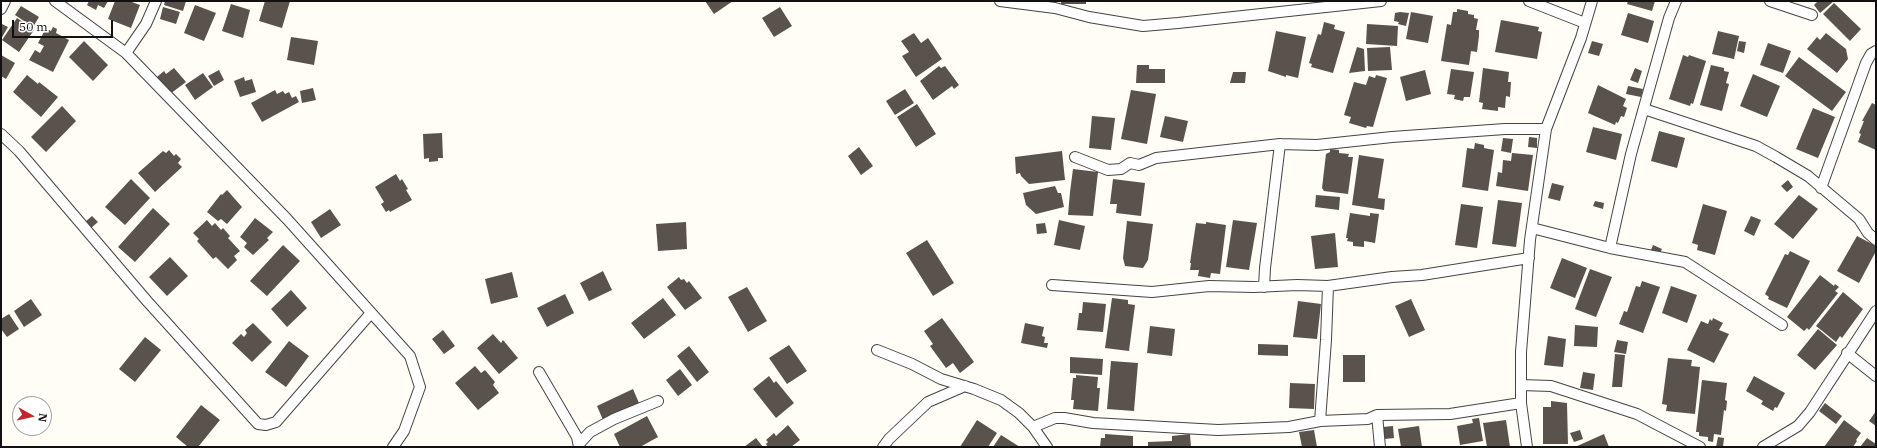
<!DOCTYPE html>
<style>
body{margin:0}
#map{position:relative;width:1877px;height:448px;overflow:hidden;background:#fffdf5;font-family:"IBM Plex Serif",serif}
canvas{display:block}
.frame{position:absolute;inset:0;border:2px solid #111;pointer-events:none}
.north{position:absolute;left:12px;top:396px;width:40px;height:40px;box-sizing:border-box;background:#fff;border:1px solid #a0a0a0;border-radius:50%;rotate:98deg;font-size:11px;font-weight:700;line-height:16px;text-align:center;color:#111}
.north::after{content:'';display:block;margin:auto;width:14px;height:18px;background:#c4262e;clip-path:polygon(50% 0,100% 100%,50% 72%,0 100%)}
.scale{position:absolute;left:12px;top:20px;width:101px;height:18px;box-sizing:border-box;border:2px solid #111;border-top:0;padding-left:5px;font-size:12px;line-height:14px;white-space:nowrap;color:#111;-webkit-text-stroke:3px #fff;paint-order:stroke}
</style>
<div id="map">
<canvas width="1877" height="448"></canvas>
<div class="frame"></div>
<div class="north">N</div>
<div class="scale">50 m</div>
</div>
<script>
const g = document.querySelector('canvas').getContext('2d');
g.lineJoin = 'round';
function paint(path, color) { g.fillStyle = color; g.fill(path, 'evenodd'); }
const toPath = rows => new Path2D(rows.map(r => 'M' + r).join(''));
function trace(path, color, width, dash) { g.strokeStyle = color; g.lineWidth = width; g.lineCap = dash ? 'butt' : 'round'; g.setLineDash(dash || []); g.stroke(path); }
const building = toPath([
 [89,1,108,1,104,8,98,5,96,10,87,5],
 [115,1,129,1,140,5,131,28,108,19],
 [165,1,186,1,183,11,164,5],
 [265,1,290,1,282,28,259,21],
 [705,1,733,1,714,14],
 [1061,1,1086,1,1086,4,1061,4],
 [1628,1,1655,1,1652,11,1627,4],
 [1818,1,1834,1,1820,13,1814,5],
 [1834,3,1861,29,1850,41,1823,14],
 [231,4,250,10,243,38,222,31],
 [195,5,216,13,204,41,184,33],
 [21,6,39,17,33,27,15,15],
 [163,7,180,12,176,24,160,19],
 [780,7,792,26,774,37,762,18],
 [1457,9,1468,11,1468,14,1474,15,1474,18,1478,19,1476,30,1479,30,1479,36,1477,52,1471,51,1469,65,1441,61,1447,24,1451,25,1453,12,1457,12],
 [1400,12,1409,13,1406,26,1398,24,1399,22,1394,21,1395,13],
 [1411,12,1433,16,1428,43,1406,39],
 [1628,13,1654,21,1648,43,1621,35],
 [17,18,34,30,19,52,2,40],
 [1501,20,1539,27,1538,31,1542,32,1537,59,1495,52],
 [1324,22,1335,25,1334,29,1345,32,1333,73,1311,67,1312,64,1309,63,1318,34,1321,35],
 [2,24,8,27,1,39,1,25],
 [1367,24,1398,26,1397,46,1366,44],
 [53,27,57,29,56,33,69,40,53,72,29,60,35,50,40,53,44,46,38,43,46,28,51,31],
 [1276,31,1306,37,1298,78,1286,75,1286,77,1268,71],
 [1718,31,1739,36,1734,59,1712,54],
 [914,33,921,43,928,38,942,59,916,77,902,56,909,52,901,41],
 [1826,33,1846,49,1848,59,1837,73,1807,49,1817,37,1820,40],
 [291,37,318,41,314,65,287,60],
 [84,41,108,65,93,81,69,57],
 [1592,41,1603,44,1599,56,1588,53],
 [1739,41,1746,42,1744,53,1737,51],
 [1768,43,1791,51,1783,73,1760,65],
 [1357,47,1364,49,1365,71,1349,73],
 [1390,47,1392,70,1368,71,1367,48],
 [1,55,15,63,6,79,1,76],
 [1683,55,1688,57,1689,55,1706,61,1693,104,1691,103,1690,106,1669,99],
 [1799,57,1846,92,1832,111,1785,76],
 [1137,65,1149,65,1149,69,1165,69,1165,83,1136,83],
 [1711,65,1724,68,1724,71,1729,72,1726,83,1729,84,1722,111,1700,105],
 [939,66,941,68,945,66,959,85,954,89,952,86,933,100,920,81],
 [174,68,186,82,170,94,157,77,164,71,166,74],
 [1483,68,1509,72,1508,82,1511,82,1510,97,1506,96,1505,108,1498,107,1498,111,1482,109,1483,103,1479,102],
 [1635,68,1642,71,1638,83,1630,80],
 [1451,69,1474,72,1470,97,1464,97,1463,101,1454,99,1455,95,1447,94],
 [219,70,224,80,214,86,208,76],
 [1425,70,1431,94,1406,101,1400,77],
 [1233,72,1246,72,1245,83,1230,83],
 [203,73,213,87,195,100,185,85],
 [1753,74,1780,86,1767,117,1740,106],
 [27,75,38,84,39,82,58,97,41,117,13,92],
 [1376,75,1387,78,1373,127,1367,126,1366,128,1349,123,1351,117,1344,115,1354,82,1366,85,1369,76,1375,78],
 [244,77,245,81,252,79,256,92,240,97,234,81],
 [1598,85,1626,99,1623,106,1627,108,1624,117,1621,116,1618,123,1616,122,1615,125,1588,113],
 [1628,86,1643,89,1641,97,1626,94],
 [313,88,316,100,302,103,300,91],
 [905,89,914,103,895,115,886,101],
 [275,90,277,94,283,91,285,94,289,92,292,98,296,96,299,102,262,122,251,103],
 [1131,90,1156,94,1147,144,1121,139],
 [1872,103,1876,105,1876,150,1858,142,1861,134,1859,133,1864,121,1862,121],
 [917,104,936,134,916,147,897,117],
 [62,106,76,121,46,152,31,137],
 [1813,108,1835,117,1818,158,1796,149],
 [1092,116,1115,118,1111,150,1089,148],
 [1165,116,1188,121,1183,142,1160,137],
 [1593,127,1622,134,1616,160,1586,152],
 [1659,131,1685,138,1677,168,1651,161],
 [442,133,443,158,438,158,438,161,429,162,429,158,424,159,423,134],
 [1529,137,1537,138,1537,148,1528,147],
 [1503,138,1513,139,1511,153,1501,151],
 [1475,143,1484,145,1484,148,1494,150,1488,191,1462,187,1467,148,1474,149],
 [859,147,873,166,861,175,848,156],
 [1330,149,1339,150,1339,153,1349,154,1348,157,1353,157,1348,194,1324,191,1322,188,1326,154,1330,152],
 [169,150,174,156,176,154,181,159,178,163,182,167,155,192,138,173,163,151,166,153],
 [1062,151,1065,180,1029,184,1021,176,1020,173,1016,174,1015,157],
 [1512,153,1533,155,1528,191,1496,186,1498,172,1502,173,1503,160,1511,161],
 [1359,155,1384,159,1378,198,1385,199,1384,210,1352,205],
 [1073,169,1098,172,1093,216,1068,215,1070,192,1084,193,1070,192],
 [396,174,400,181,402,179,408,189,406,190,412,200,390,212,389,210,386,212,381,204,384,202,375,187],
 [131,179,150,198,125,225,105,207],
 [1113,179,1145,183,1141,216,1116,213,1117,204,1110,204],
 [1788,180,1793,187,1787,192,1781,186],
 [1552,183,1564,186,1560,201,1548,198],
 [1055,186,1058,193,1061,193,1064,207,1036,214,1026,205,1023,193],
 [227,190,242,207,227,224,221,219,218,221,207,212,221,194,222,195],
 [1316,195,1340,197,1339,210,1315,207],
 [1799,195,1818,209,1793,239,1774,224],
 [1498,200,1522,203,1516,247,1492,244],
 [1595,201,1604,203,1603,209,1593,206],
 [1461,204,1483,207,1477,248,1455,245],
 [1703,204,1727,211,1715,255,1697,250,1698,245,1692,243],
 [153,208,170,224,135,262,118,247],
 [330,209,341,225,321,238,311,222],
 [1350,213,1370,216,1370,213,1379,214,1375,243,1364,241,1364,247,1353,246,1353,242,1347,241,1348,238,1346,238],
 [92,216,98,222,91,228,85,222],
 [1751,216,1761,220,1754,236,1744,231],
 [255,218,273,232,267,238,269,240,253,255,244,247,247,243,240,237],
 [207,220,212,226,215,223,221,230,223,228,230,236,228,238,240,251,234,256,237,260,228,269,216,257,213,259,197,241,199,239,193,233],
 [1059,220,1085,226,1080,250,1054,245],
 [1233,220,1257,223,1249,270,1226,267],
 [1127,221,1153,224,1148,260,1143,268,1125,266,1123,258],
 [686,222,687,249,658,251,656,224],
 [1206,222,1226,225,1220,274,1211,273,1210,278,1198,276,1199,270,1190,270,1191,263,1190,263,1196,223,1206,224],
 [1045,223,1047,233,1037,234,1036,224],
 [1335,233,1338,267,1315,269,1311,236],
 [1857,236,1876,246,1876,251,1859,283,1837,271],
 [927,240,954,283,933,296,906,253],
 [283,245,300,261,267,296,250,281],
 [1653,245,1662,249,1660,253,1651,250],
 [1790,251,1810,261,1787,308,1768,299,1769,297,1765,294,1785,254,1788,255],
 [170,257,188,276,167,296,149,277],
 [1562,258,1587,268,1575,298,1550,288],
 [1590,269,1612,277,1596,317,1575,309],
 [603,271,612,290,589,301,580,283],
 [512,272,518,297,491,304,485,279],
 [1820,275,1834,286,1835,284,1839,287,1835,291,1838,293,1809,330,1807,328,1804,331,1787,317],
 [679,277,681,280,684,279,687,283,689,281,702,298,685,310,667,287],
 [1642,281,1660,287,1643,333,1619,324,1624,311,1627,312,1636,286,1640,287],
 [1671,286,1697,295,1687,323,1662,313],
 [747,287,767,321,748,332,728,297],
 [291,290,307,308,287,327,271,309],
 [1843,292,1863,309,1842,338,1840,336,1836,342,1816,326],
 [565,294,574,313,547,327,537,308],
 [663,298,676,315,644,339,631,323],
 [1112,298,1128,300,1128,304,1135,305,1129,351,1105,348],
 [31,299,42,315,24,327,14,311],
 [1411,299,1425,330,1409,337,1395,306],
 [1298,301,1321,304,1317,339,1293,337],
 [1083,302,1106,304,1103,332,1077,330,1079,313,1082,313],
 [9,314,19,329,7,337,1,329,1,319],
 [942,318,974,362,960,373,953,363,946,368,930,346,933,344,924,331],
 [1713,318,1723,323,1719,330,1729,334,1714,363,1687,350,1701,321,1708,324,1710,319,1712,321],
 [253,323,272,342,252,362,232,343,241,334,244,337,247,333,245,330],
 [1025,323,1044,327,1042,336,1045,337,1044,343,1048,343,1047,348,1021,343],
 [1575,325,1598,327,1597,347,1574,346],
 [1150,326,1175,329,1172,356,1147,353],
 [1818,329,1837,345,1815,370,1797,355],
 [443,330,455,346,444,354,432,339],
 [493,334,501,343,503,340,518,358,499,374,477,348],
 [1548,336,1566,339,1563,367,1544,365],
 [145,337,161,350,135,382,119,369],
 [1617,340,1628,342,1626,354,1614,352],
 [289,341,309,356,286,387,265,372],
 [1258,344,1288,345,1288,356,1258,355],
 [789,345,807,371,787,384,769,358],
 [689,346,709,372,697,382,677,356],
 [1615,354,1625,355,1622,387,1612,387],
 [1343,355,1365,355,1365,382,1343,382],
 [1070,357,1103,359,1102,375,1070,373],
 [1668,358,1692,360,1691,366,1700,367,1695,414,1666,411,1667,405,1662,404],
 [1111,361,1138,363,1134,411,1107,409],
 [475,366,481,373,485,370,495,382,493,385,499,393,478,410,455,383],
 [680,369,692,385,678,396,666,380],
 [1583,372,1595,374,1593,390,1580,388],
 [1076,375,1098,377,1097,388,1100,388,1098,411,1073,409,1074,400,1071,400,1073,378,1076,378],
 [769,376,774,383,776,381,794,403,776,418,753,389],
 [1754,376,1785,393,1777,408,1775,407,1773,411,1761,404,1763,401,1746,391],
 [1702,380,1727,383,1725,400,1727,401,1726,411,1724,410,1721,435,1714,434,1713,442,1708,441,1708,437,1699,436,1699,432,1696,432],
 [1290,383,1315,384,1314,409,1289,408],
 [633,389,639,403,603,420,597,406],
 [1551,401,1567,403,1568,444,1543,444,1543,407,1551,407],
 [1825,403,1842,416,1836,424,1819,411],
 [201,405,220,420,198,447,188,447,176,437],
 [1876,411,1876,426,1869,421],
 [647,416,658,437,640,447,620,447,614,434],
 [1479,418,1483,441,1460,445,1457,426,1473,423,1472,419],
 [977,420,997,433,988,447,960,447],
 [1506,420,1510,447,1487,447,1483,423],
 [1844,420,1861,433,1856,440,1857,441,1853,447,1824,447],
 [788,425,800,440,791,447,768,447,766,444,768,442,766,440,774,433,776,436],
 [1393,426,1394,438,1385,439,1383,427],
 [1419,426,1422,447,1401,447,1398,429],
 [1314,430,1317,447,1302,447,1299,432],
 [1580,430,1583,439,1574,442,1570,433],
 [1105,434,1133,436,1133,447,1100,447,1101,438,1105,438],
 [1190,434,1191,447,1148,447,1148,442,1172,441,1172,436],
 [1604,434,1609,447,1575,447],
 [1001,435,1020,447,993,447],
 [1718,437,1724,438,1723,447,1716,447],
 [756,438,763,447,744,447],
 [1867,438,1876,444,1876,447,1860,447]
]);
const minor = toPath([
 [55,1,126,53,287,219,410,356,420,387,404,431,393,447],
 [1000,1,1055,8,1089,17,1143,26,1178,23,1381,1],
 [1529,1,1585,23],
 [1770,1,1812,15],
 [1,9,5,1],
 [126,53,146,24,156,1],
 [1644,109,1756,146,1776,157,1808,176,1859,219,1868,233,1876,240],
 [1,134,19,151,147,301,258,424,266,425,276,422,371,313],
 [1075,157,1108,170,1121,169,1130,163,1139,165,1156,158,1280,144,1317,145,1392,137,1505,129,1546,129],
 [1821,188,1866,63,1871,54,1876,51],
 [1532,228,1610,248,1685,262,1782,325],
 [1610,248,1631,154,1669,18,1676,1],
 [1052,285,1152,292,1209,286,1254,287,1297,285,1328,286,1392,277,1422,275,1529,258],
 [1264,287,1265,268,1280,144],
 [877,350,912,364,941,379,974,389,1001,400,1019,413,1033,427,1047,447],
 [1847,353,1876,376],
 [539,372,577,437,579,447],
 [1521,385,1551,386,1637,414,1700,447],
 [1377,415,1380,447],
 [1320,421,1326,340,1328,286],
 [1033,427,1055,418,1064,418,1093,423,1182,428,1218,430,1289,427,1320,421,1368,419,1377,415,1450,414,1521,403],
 [579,444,590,432,614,419,658,401],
 [883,447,889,439,928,402,965,386],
 [1527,447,1521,403,1521,352,1530,240,1546,129,1581,38,1592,1],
 [1763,447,1798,426,1810,412,1876,311]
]);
paint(building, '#5a524d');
trace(minor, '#444', 12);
trace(minor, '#fff', 10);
</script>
